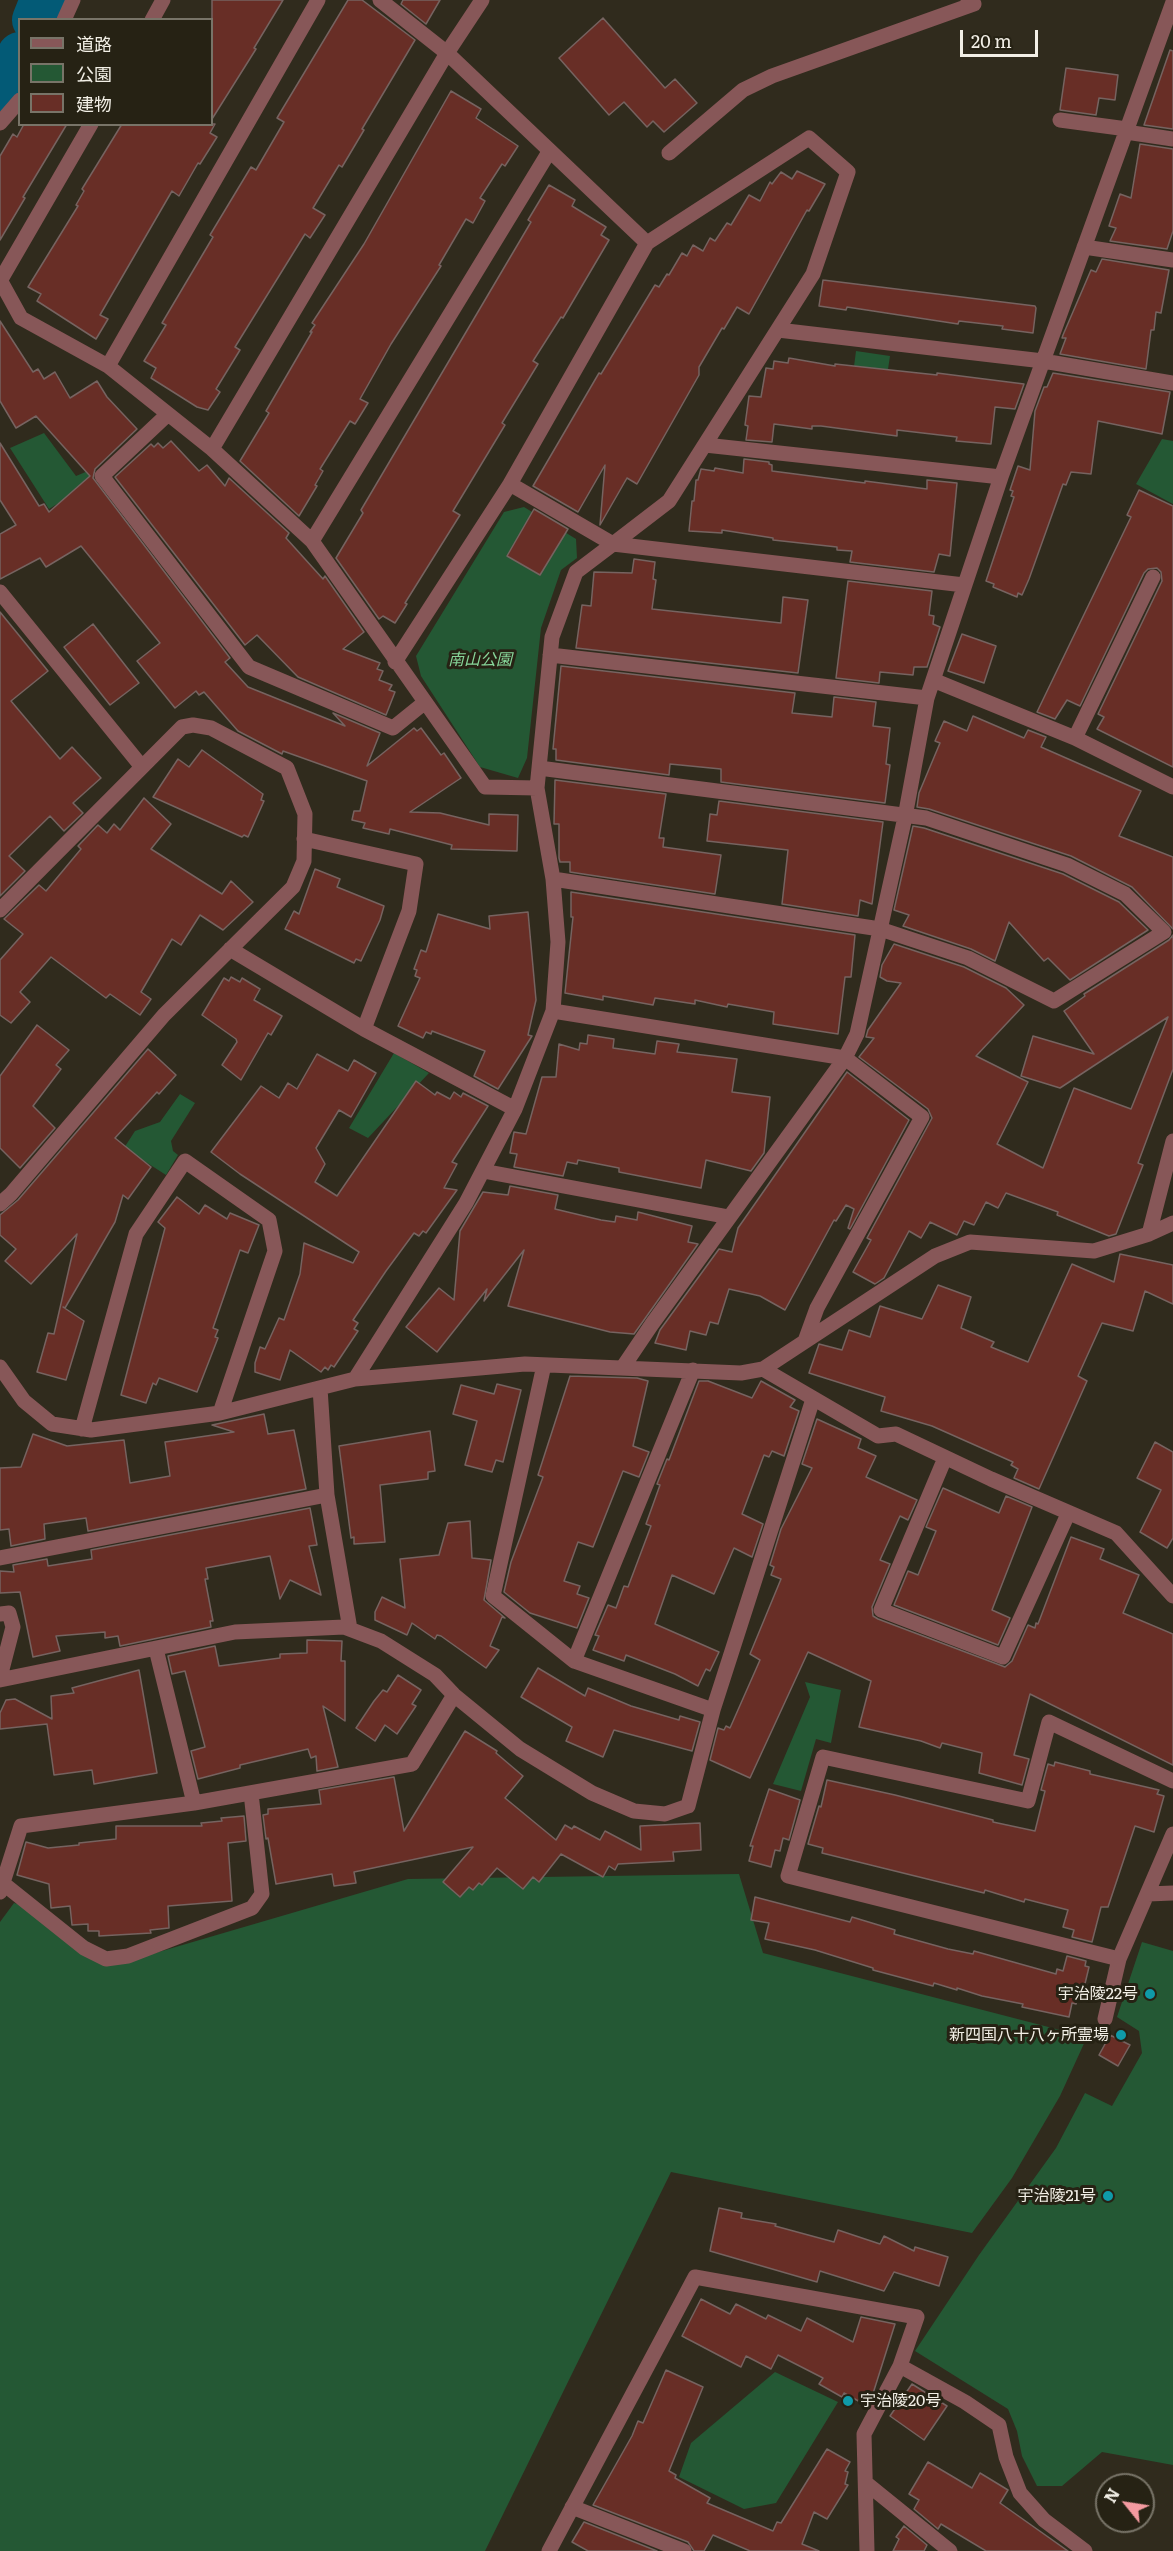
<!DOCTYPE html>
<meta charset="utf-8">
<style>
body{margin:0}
#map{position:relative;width:1173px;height:2551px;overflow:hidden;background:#302b1d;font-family:Literata,"Noto Sans JP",serif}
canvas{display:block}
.legend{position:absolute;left:18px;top:18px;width:195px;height:108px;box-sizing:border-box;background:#262214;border:2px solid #787468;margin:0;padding:8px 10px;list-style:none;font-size:18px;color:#f2efe6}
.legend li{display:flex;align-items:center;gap:12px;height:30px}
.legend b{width:30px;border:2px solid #787468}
.north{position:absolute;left:1095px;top:2473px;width:60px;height:60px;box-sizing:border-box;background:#262214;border:2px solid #787468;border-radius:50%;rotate:300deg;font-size:16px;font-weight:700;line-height:24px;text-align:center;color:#f2efe6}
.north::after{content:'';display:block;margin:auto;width:21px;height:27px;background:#f49aa0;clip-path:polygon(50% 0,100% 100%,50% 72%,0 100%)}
.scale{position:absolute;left:960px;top:30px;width:78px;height:27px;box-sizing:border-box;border:3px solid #f2efe6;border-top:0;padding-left:8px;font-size:18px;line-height:21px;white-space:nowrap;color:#f2efe6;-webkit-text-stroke:4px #262214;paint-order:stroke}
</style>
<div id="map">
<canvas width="1173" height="2551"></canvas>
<ul class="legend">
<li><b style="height:8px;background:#875758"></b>道路</li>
<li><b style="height:16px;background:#245834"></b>公園</li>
<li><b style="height:16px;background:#682e26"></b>建物</li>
</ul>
<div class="north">N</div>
<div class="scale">20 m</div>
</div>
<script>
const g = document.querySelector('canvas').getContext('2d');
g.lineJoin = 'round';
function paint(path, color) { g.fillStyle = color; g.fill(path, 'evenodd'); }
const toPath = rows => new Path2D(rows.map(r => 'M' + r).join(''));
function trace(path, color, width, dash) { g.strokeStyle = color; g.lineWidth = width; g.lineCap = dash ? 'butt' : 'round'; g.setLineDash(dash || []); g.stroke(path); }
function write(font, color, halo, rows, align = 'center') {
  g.font = font + ' Literata,"Noto Sans JP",serif'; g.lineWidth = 6; g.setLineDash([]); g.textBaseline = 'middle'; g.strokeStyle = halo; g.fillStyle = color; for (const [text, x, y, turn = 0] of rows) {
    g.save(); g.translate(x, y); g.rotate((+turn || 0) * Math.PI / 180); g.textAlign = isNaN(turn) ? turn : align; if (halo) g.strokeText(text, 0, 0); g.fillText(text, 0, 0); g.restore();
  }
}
const green = toPath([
 [856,351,890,356,882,409,849,405],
 [44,433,76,476,88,471,94,481,49,509,10,448],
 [1162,439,1173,441,1173,504,1136,484],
 [524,507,576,539,577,558,561,570,541,628,527,758,518,778,480,767,421,676,416,656,504,512],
 [394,1053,429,1073,368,1138,349,1128],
 [180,1094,195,1103,171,1141,173,1151,178,1155,166,1175,124,1148,135,1131,160,1122],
 [805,1682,841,1690,831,1743,816,1739,801,1791,773,1784,810,1697],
 [739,1874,763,1953,1087,2037,1060,2096,1012,2178,972,2233,671,2172,485,2551,0,2551,0,1922,14,1903,39,1910,121,1963,408,1879],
 [1142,1942,1173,1951,1173,2465,1102,2452,1062,2486,1037,2486,1022,2456,1017,2431,1008,2409,915,2351,979,2255,1056,2148,1085,2093,1112,2106,1142,2053,1139,2031,1117,2017],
 [775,2372,838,2402,776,2503,744,2509,679,2477,691,2443]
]);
const river = toPath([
 [35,20,43,0],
 [0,88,12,72,20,55]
]);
const building = toPath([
 [212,0,283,0,254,48,256,49,212,119,212,0],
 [348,0,362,0,415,40,362,129,364,130,342,167,339,165,313,208,325,215,310,238,305,234,235,347,240,350,216,389,220,392,208,410,197,407,151,378,156,368,144,361,166,325,162,323,213,237,210,235,251,167,256,170,284,122,277,118,348,0],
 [403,0,440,0,426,24,401,4,403,0],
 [603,18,665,88,675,79,697,103,664,132,653,121,647,127,624,102,609,115,559,58,603,18],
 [1170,50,1173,51,1173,129,1144,125,1170,50],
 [1066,68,1118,75,1115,100,1099,98,1096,115,1060,110,1066,68],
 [451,91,481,109,476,118,518,146,505,166,502,164,480,198,485,201,473,223,466,219,439,265,441,266,391,344,360,399,368,403,355,424,350,421,320,469,323,471,315,485,317,486,299,516,240,461,269,413,266,411,312,332,310,332,315,325,312,323,364,244,451,91],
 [24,124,67,124,23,197,25,198,0,240,0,156,13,134,17,137,24,124],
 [122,124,215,124,210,133,217,137,200,164,198,163,179,196,172,191,100,315,108,319,96,339,37,301,41,294,28,287,78,206,76,205,84,191,82,189,122,124],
 [1140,144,1173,149,1173,231,1167,249,1110,241,1116,228,1109,226,1120,194,1131,198,1140,144],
 [797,171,825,184,809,211,807,210,749,314,737,307,724,329,722,328,699,367,699,375,637,484,627,478,600,525,605,465,578,512,533,486,599,373,601,374,655,285,659,287,667,274,669,275,682,253,687,256,693,245,703,251,710,238,715,241,727,223,731,225,749,195,760,201,770,182,772,184,781,172,792,179,797,171],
 [549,185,575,200,572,206,606,227,601,235,609,240,563,318,561,317,533,361,538,364,502,423,505,425,453,511,460,515,405,603,407,604,395,623,383,616,379,619,336,558,363,513,361,510,531,222,528,220,549,185],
 [1102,259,1169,270,1161,313,1156,312,1154,330,1151,330,1146,369,1060,354,1066,338,1062,338,1063,335,1091,270,1096,272,1102,259],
 [823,280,1035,306,1036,308,1033,333,1002,329,1003,326,959,321,958,324,847,307,846,310,819,306,823,280],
 [0,321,33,372,38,369,44,379,55,372,70,398,97,381,107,397,137,429,95,469,93,478,230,658,225,662,248,687,345,726,333,713,380,733,367,766,414,728,417,731,421,728,441,755,444,753,461,778,410,812,440,813,489,825,489,814,518,815,517,851,451,849,452,845,390,829,389,834,363,828,365,823,352,820,354,811,360,811,367,781,283,751,282,754,238,731,204,692,199,695,196,691,175,708,137,661,160,643,81,546,46,567,40,558,0,579,0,534,16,525,0,500,0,443,39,506,44,504,49,512,90,476,36,416,16,428,0,401,0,321],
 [789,358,835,366,835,364,937,375,937,373,1024,384,1015,409,995,407,991,444,956,441,957,437,897,430,897,436,821,426,812,426,812,429,774,424,772,442,746,440,748,426,745,425,749,396,761,397,766,368,773,369,774,361,788,363,789,358],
 [1053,373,1170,392,1162,434,1098,421,1091,474,1071,472,1066,485,1063,484,1029,579,1022,595,1018,593,1017,597,993,587,994,584,986,581,1014,497,1011,496,1013,491,1010,490,1018,466,1030,470,1035,411,1044,387,1047,387,1053,373],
 [171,441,199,471,207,465,225,486,229,478,289,533,286,538,323,579,325,576,364,632,343,649,380,663,377,669,383,671,379,680,392,685,389,690,395,692,386,715,298,677,257,635,245,645,115,477,151,444,154,447,158,443,163,448,171,441],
 [744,459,769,462,769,464,772,465,772,471,865,483,865,481,927,489,927,480,957,483,950,556,939,554,934,572,850,562,852,551,837,550,837,547,773,540,773,538,722,530,722,533,689,531,692,501,694,501,696,480,698,480,701,469,714,471,715,468,743,473,744,459],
 [1139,490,1173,506,1173,767,1097,729,1104,717,1098,714,1162,581,1161,572,1157,568,1148,569,1144,573,1080,706,1067,700,1055,719,1037,712,1131,517,1127,515,1139,490],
 [534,509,568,529,540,575,507,556,534,509],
 [634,559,655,562,653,579,656,580,652,609,781,623,783,597,808,600,798,673,576,648,582,605,591,606,594,572,632,573,634,559],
 [848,581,932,591,929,615,934,616,933,624,940,627,927,667,914,667,913,675,880,672,879,683,836,678,848,581],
 [0,612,48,671,11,701,60,759,72,747,101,778,73,803,83,813,64,831,50,816,9,856,25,871,0,896,0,612],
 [93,624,139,683,110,705,64,647,93,624],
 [962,634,996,646,984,683,948,671,962,634],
 [561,666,795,693,792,713,832,717,834,697,876,702,873,726,890,728,886,764,890,765,885,803,721,782,721,769,670,764,669,775,556,760,556,749,553,749,561,666],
 [973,716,1024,738,1028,730,1046,737,1041,747,1141,791,1119,836,1173,857,1173,929,1132,887,1071,856,929,809,917,807,919,793,940,743,935,741,944,721,967,731,973,716],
 [202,750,263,794,261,800,264,801,248,837,244,835,242,837,153,797,178,759,189,767,202,750],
 [555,780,666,794,659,838,664,838,663,847,721,855,715,894,570,872,570,862,560,862,559,858,559,824,554,824,555,780],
 [144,798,171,824,151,849,222,894,231,881,253,902,223,930,200,915,181,945,172,939,141,992,151,999,140,1015,110,994,106,998,51,957,20,992,30,1002,11,1023,0,1015,0,960,23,934,4,919,39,885,46,891,81,849,78,846,98,825,107,833,114,824,120,830,144,798],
 [719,801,883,822,872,904,860,900,858,916,782,904,788,850,707,841,710,814,717,815,719,801],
 [913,826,924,828,1063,874,1119,902,1148,930,1070,980,1048,958,1044,961,1009,922,995,961,971,949,903,926,909,915,894,910,913,826],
 [315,869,340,879,337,887,384,906,380,920,361,961,356,959,354,963,285,929,294,911,299,914,315,869],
 [571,892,855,935,851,977,845,977,838,1034,773,1024,774,1012,728,1004,727,1007,695,1000,695,1004,655,998,653,1005,603,996,603,1000,565,993,573,917,571,917,571,892],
 [528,912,536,1000,528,1035,532,1036,498,1089,474,1076,485,1051,432,1031,431,1034,426,1032,423,1038,398,1026,420,978,415,976,417,970,414,969,421,950,426,952,438,914,490,929,489,916,528,912],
 [1173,935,1173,1069,1138,1163,1143,1165,1116,1234,1109,1236,1057,1215,1058,1212,1006,1193,998,1208,986,1202,974,1225,964,1221,957,1235,930,1222,921,1238,909,1231,884,1278,875,1284,853,1272,871,1240,867,1238,932,1118,928,1109,859,1057,874,1038,866,1037,868,1030,901,983,887,981,880,977,882,965,894,944,964,967,1006,988,1024,1005,976,1056,1028,1082,997,1144,1043,1168,1074,1088,1131,1109,1168,1017,1060,1088,1021,1076,1033,1036,1094,1054,1064,1011,1085,996,1084,994,1169,940,1173,935],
 [231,977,240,982,242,978,260,989,254,1000,282,1016,271,1035,268,1033,241,1080,222,1065,237,1042,236,1039,202,1015,224,978,229,981,231,977],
 [37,1025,69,1050,56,1065,61,1069,33,1106,55,1128,20,1168,0,1148,0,1076,37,1025],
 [588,1035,614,1039,613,1048,655,1054,657,1041,679,1044,677,1052,737,1059,732,1092,770,1097,764,1153,751,1171,706,1160,701,1188,619,1172,619,1168,578,1160,577,1164,567,1162,563,1176,514,1167,517,1154,510,1153,514,1132,526,1134,542,1077,556,1077,559,1044,579,1050,580,1043,587,1044,588,1035],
 [148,1049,176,1075,159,1094,157,1092,115,1138,151,1167,128,1199,123,1195,115,1222,65,1308,63,1307,84,1321,66,1380,37,1372,48,1333,54,1334,77,1234,31,1284,5,1261,16,1249,0,1235,0,1215,18,1200,148,1049],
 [317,1054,348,1071,354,1060,376,1073,351,1117,339,1110,316,1148,325,1164,315,1182,337,1196,416,1081,435,1095,437,1092,450,1099,454,1092,461,1097,463,1093,488,1106,452,1162,457,1164,444,1188,457,1190,426,1233,423,1231,419,1236,414,1233,386,1271,353,1320,358,1323,354,1329,358,1331,334,1367,331,1365,328,1370,325,1367,321,1372,290,1350,280,1380,255,1372,255,1363,260,1347,265,1349,279,1318,284,1320,300,1274,304,1243,353,1263,359,1252,240,1174,211,1152,261,1086,279,1098,288,1083,297,1089,317,1054],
 [847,1072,909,1120,850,1229,848,1228,854,1209,846,1205,836,1221,834,1220,785,1310,760,1296,729,1289,718,1324,710,1322,706,1335,690,1331,686,1350,655,1343,660,1330,719,1249,732,1252,738,1228,847,1072],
 [510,1186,558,1195,555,1209,601,1220,615,1222,616,1216,637,1220,638,1212,692,1226,688,1242,698,1244,634,1334,610,1332,508,1306,524,1250,484,1301,487,1289,437,1352,406,1327,439,1288,454,1300,460,1231,483,1192,508,1195,510,1186],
 [177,1197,199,1214,205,1205,227,1219,230,1213,259,1225,248,1253,240,1250,213,1328,218,1330,215,1337,218,1338,197,1392,159,1378,156,1385,153,1383,146,1403,121,1395,165,1228,158,1222,177,1197],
 [1120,1254,1173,1265,1173,1304,1145,1291,1133,1331,1102,1323,1078,1376,1087,1381,1039,1489,1014,1478,1018,1469,1011,1465,1013,1462,932,1426,881,1411,885,1397,809,1373,819,1344,842,1350,849,1330,870,1337,880,1306,922,1319,938,1285,971,1297,961,1328,994,1342,991,1347,1028,1362,1072,1264,1114,1282,1120,1254],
 [570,1376,637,1378,648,1381,633,1446,649,1452,639,1477,623,1471,593,1547,578,1542,564,1581,580,1586,577,1594,589,1598,577,1628,530,1613,504,1592,511,1562,543,1477,538,1475,570,1376],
 [699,1381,708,1381,752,1398,761,1381,795,1400,790,1407,799,1411,784,1456,772,1451,769,1457,764,1455,742,1514,763,1524,752,1557,734,1548,714,1594,672,1575,655,1624,719,1652,710,1671,706,1669,698,1686,675,1674,626,1655,624,1661,593,1650,599,1636,595,1635,608,1605,616,1608,624,1586,628,1587,651,1526,646,1524,660,1485,657,1484,667,1459,669,1460,699,1381],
 [497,1384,521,1390,503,1462,496,1460,492,1472,465,1465,477,1421,453,1414,461,1385,494,1394,497,1384],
 [264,1414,268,1434,294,1430,306,1489,88,1531,86,1518,44,1524,45,1539,11,1546,9,1529,0,1530,0,1468,21,1467,33,1434,67,1446,124,1440,130,1483,170,1476,165,1442,234,1432,212,1425,264,1414],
 [817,1419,861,1439,858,1448,876,1456,866,1477,917,1500,908,1520,900,1516,880,1560,890,1564,872,1607,873,1616,878,1619,1005,1667,1012,1661,1028,1625,1035,1628,1036,1623,1038,1624,1071,1537,1104,1549,1100,1559,1139,1575,1123,1613,1173,1634,1173,1765,1030,1694,1014,1755,1029,1759,1022,1785,979,1773,982,1753,942,1743,940,1748,921,1741,859,1727,871,1681,808,1652,750,1778,710,1760,718,1728,724,1730,726,1726,730,1728,760,1660,750,1654,781,1579,771,1575,774,1567,770,1565,781,1529,812,1468,802,1464,817,1419],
 [430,1431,435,1471,428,1472,428,1479,380,1485,385,1542,354,1544,354,1537,351,1538,339,1446,430,1431],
 [1155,1442,1173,1452,1173,1538,1167,1548,1140,1532,1161,1490,1137,1478,1155,1442],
 [943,1488,999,1513,1006,1496,1032,1507,992,1610,1010,1618,998,1645,894,1605,908,1571,918,1575,936,1531,926,1527,943,1488],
 [310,1508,317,1545,309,1546,321,1595,290,1580,280,1599,270,1556,206,1568,208,1579,205,1579,213,1621,210,1621,211,1627,120,1646,118,1636,105,1638,105,1632,56,1636,60,1651,33,1657,20,1592,0,1593,0,1571,14,1572,13,1565,47,1559,48,1566,92,1559,91,1550,310,1508],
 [470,1521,472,1558,491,1560,484,1600,505,1618,502,1617,490,1646,499,1650,486,1668,441,1636,437,1635,435,1639,412,1623,407,1635,375,1620,375,1612,382,1597,405,1608,400,1559,439,1555,448,1523,470,1521],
 [307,1640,342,1641,341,1661,345,1661,345,1721,323,1706,338,1767,317,1771,316,1756,311,1758,308,1749,240,1765,240,1768,198,1779,191,1751,205,1747,185,1671,172,1674,168,1656,215,1646,219,1666,280,1658,280,1654,307,1653,307,1640],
 [538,1668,585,1696,588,1688,631,1706,679,1720,680,1716,700,1722,692,1751,614,1730,603,1757,566,1741,572,1727,521,1697,538,1668],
 [139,1670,157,1773,94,1784,92,1770,54,1775,47,1724,0,1729,0,1713,6,1700,15,1699,52,1719,51,1696,74,1693,72,1688,139,1670],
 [398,1675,421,1690,412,1704,416,1706,397,1734,385,1725,375,1741,356,1728,374,1701,383,1690,387,1692,398,1675],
 [465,1731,497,1751,496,1753,523,1776,505,1798,556,1840,565,1825,572,1829,574,1826,600,1840,605,1831,641,1850,640,1826,700,1823,701,1850,673,1852,674,1861,618,1864,615,1870,609,1866,603,1877,561,1854,539,1882,533,1877,523,1889,497,1868,482,1885,479,1883,473,1890,469,1887,460,1897,443,1882,473,1847,354,1872,356,1883,334,1886,332,1874,276,1884,268,1838,266,1839,263,1815,268,1814,268,1809,321,1804,319,1790,394,1777,404,1831,465,1731],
 [1055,1762,1090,1771,1090,1774,1159,1790,1157,1794,1164,1796,1154,1832,1135,1826,1108,1907,1101,1907,1092,1942,1072,1937,1074,1930,1063,1927,1068,1910,1025,1899,1024,1902,985,1890,984,1893,822,1853,823,1848,808,1844,819,1806,821,1807,827,1780,895,1795,993,1820,993,1822,1035,1831,1045,1791,1041,1790,1048,1764,1054,1766,1055,1762],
 [769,1789,800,1800,789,1840,783,1838,780,1851,775,1850,771,1867,749,1861,753,1846,750,1846,769,1789],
 [244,1816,246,1841,228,1843,232,1901,168,1906,169,1928,150,1930,151,1933,99,1936,99,1931,88,1931,88,1924,72,1925,70,1906,51,1908,49,1884,17,1875,26,1842,48,1848,79,1845,79,1843,116,1839,116,1826,202,1826,201,1823,222,1821,221,1818,244,1816],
 [755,1897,850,1922,852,1917,895,1930,894,1934,948,1949,973,1954,974,1951,1056,1974,1057,1969,1063,1971,1067,1956,1086,1961,1085,1966,1089,1967,1083,1992,1079,1991,1076,2004,1072,2003,1069,2017,1022,2007,1023,2004,982,1996,957,1988,957,1990,934,1983,933,1986,873,1970,873,1968,815,1950,765,1939,769,1923,751,1920,755,1897],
 [1110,2035,1130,2045,1118,2066,1099,2055,1110,2035],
 [719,2208,742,2213,741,2218,776,2224,775,2226,834,2242,838,2230,880,2244,884,2236,914,2251,915,2247,948,2257,939,2286,894,2272,884,2291,820,2271,817,2282,710,2251,719,2208],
 [701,2299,730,2314,736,2304,766,2319,768,2315,801,2331,807,2318,853,2342,861,2317,895,2324,870,2403,864,2399,862,2403,844,2393,842,2397,819,2384,823,2378,778,2355,771,2369,746,2356,741,2367,682,2336,701,2299],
 [666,2370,703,2387,669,2471,676,2475,675,2478,710,2498,707,2503,773,2531,777,2522,781,2523,827,2449,850,2462,845,2471,848,2472,845,2484,848,2485,827,2519,814,2512,802,2544,819,2551,750,2551,713,2535,704,2551,694,2551,688,2542,593,2505,632,2436,638,2421,643,2423,666,2370],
 [912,2384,947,2406,924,2440,890,2416,912,2384],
 [928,2462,972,2488,980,2473,1008,2490,1000,2503,1068,2551,986,2551,941,2524,938,2529,914,2509,919,2500,909,2494,928,2462],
 [584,2522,657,2551,588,2551,572,2542,584,2522],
 [904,2526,927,2545,924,2551,893,2551,899,2539,896,2537,904,2526]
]);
const minor = toPath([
 [380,0,447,53,647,243],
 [64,20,73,0],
 [152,20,163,0],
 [1060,120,1127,129],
 [0,123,20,100],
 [1126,132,1173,139],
 [669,153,743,90,772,76,974,4,968,0],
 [1084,247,1173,260],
 [0,280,21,318,108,366,212,449,312,541,485,787,537,788],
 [0,281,91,124],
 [778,330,1043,361,1173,383],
 [108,366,318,0],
 [168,414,102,476,249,667,393,728,424,703],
 [705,445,1001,477],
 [212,449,447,53,482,0],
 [312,541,549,152],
 [0,592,142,767],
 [550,655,927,698],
 [395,662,510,484],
 [933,680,1075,738,1173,787],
 [1075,738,1153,577],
 [539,768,926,818,1067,865,1125,894,1164,932,1054,1001,968,958,880,929,553,879],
 [304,839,416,864,409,911,364,1029],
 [0,910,182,727,193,725,211,728,287,768,305,814,304,861,293,887,164,1015,11,1194,0,1204],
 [230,949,364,1029,515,1109],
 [553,1011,845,1058,922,1117,817,1308,805,1341],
 [483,1171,729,1217],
 [1149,1234,1173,1141],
 [544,1365,493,1596,574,1661,713,1710],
 [0,1367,24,1401,52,1424,91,1430,220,1413,355,1379,525,1364,741,1373,763,1369,935,1256,970,1242,1094,1251,1149,1234,1173,1223],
 [623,1367,652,1324,845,1058,857,1034,905,817,927,698,1001,477,1173,2],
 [763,1369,878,1436,896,1434,991,1479,1116,1533,1173,1596],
 [355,1379,466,1203,515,1109,553,1011,558,942,553,879,537,788,552,637,576,572,613,544,669,501,813,274,848,172,809,138,647,243,510,484,613,544,964,585],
 [320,1388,327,1495,350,1629],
 [82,1429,136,1234,185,1161,269,1220,275,1251,220,1413],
 [945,1458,881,1610,1003,1657,1068,1514],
 [0,1558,327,1495],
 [0,1614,9,1613,13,1627,0,1677],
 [156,1649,194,1803],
 [574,1661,693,1370],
 [0,1680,235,1632,344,1627,381,1641,435,1675,454,1695,520,1749,592,1793,634,1811,665,1814,688,1806,713,1710,813,1399],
 [4,1884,84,1948,106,1959,128,1956,252,1908,262,1894,251,1793],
 [0,1892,21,1826,194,1803,412,1764,454,1695],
 [1148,1894,1173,1893],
 [1119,1959,788,1876,823,1757,1028,1801,1049,1722,1173,1781],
 [1105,2019,1119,1959,1173,1834],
 [900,2366,965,2402,999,2425,1006,2457,1020,2493,1044,2520,1085,2551],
 [866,2483,950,2551],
 [572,2507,684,2551],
 [549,2551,695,2277,917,2317,900,2366,864,2434,867,2551]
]);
const markers = [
 [1150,1994,6,"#0f9aa8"],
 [1121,2035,6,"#0f9aa8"],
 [1108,2196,6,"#0f9aa8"],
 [848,2401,6,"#0f9aa8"]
];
const parkNames = [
 ["南山公園",480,660]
];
const poiNames = [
 ["宇治陵22号",1138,1994],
 ["新四国八十八ヶ所霊場",1109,2035],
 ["宇治陵21号",1096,2196],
 ["宇治陵20号",860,2401,"left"]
];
paint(green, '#245834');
trace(river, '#035a76', 46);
paint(building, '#682e26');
trace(building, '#766360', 1.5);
trace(minor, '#875758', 15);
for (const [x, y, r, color] of markers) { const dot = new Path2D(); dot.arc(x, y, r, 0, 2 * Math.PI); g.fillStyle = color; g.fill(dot); trace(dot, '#262214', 2); }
write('italic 16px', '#87d69a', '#262214', parkNames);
write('16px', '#f2efe6', '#262214', poiNames, 'right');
</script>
